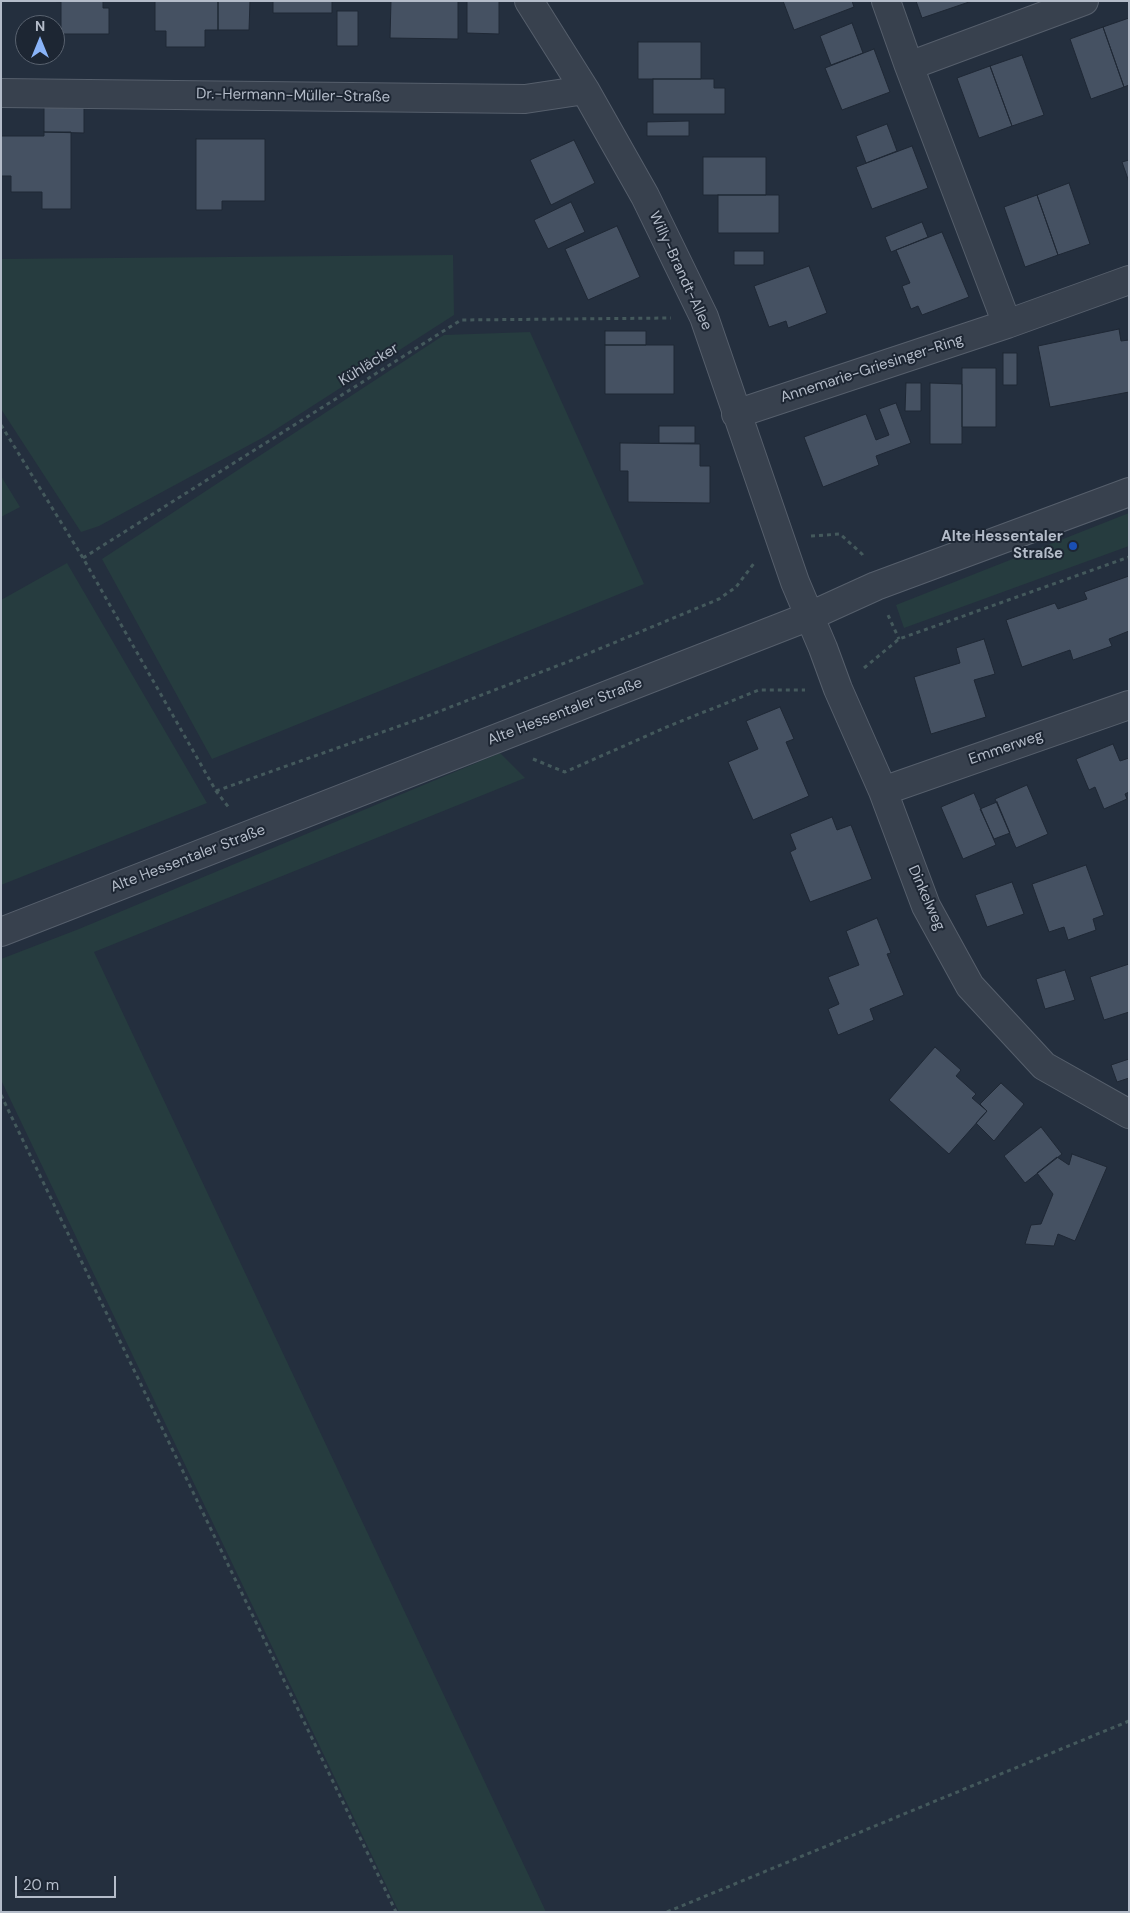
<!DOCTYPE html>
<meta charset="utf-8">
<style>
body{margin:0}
#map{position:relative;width:1130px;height:1913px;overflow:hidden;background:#242f3e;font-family:"DM Sans",sans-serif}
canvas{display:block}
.frame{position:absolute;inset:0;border:2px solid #b4bcc9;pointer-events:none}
.north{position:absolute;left:15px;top:15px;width:50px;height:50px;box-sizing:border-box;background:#1d2633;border:1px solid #59626f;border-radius:50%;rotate:0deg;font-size:14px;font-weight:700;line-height:20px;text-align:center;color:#b4bcc9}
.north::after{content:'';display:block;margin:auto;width:18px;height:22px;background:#8ab4f8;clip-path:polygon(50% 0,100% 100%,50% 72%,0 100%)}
.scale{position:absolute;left:15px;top:1876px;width:101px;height:22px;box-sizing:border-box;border:2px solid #b4bcc9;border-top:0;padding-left:6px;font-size:15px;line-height:18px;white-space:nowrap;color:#b4bcc9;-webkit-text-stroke:4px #1d2633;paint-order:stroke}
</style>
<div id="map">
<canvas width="1130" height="1913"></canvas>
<div class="frame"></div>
<div class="north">N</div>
<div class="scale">20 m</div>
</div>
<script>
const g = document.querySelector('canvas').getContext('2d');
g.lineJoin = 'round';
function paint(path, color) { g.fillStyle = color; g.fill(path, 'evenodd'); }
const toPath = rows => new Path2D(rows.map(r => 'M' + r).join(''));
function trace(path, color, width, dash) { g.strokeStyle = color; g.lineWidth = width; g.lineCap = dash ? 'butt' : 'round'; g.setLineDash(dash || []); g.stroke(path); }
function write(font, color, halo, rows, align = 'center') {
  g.font = font + ' "DM Sans",sans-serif'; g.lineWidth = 4; g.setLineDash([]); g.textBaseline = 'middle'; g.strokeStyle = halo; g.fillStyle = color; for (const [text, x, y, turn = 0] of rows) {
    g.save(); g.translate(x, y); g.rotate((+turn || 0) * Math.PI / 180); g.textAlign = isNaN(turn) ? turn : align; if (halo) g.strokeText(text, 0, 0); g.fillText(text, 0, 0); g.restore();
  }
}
const green = toPath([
 [453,255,454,315,264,437,99,526,81,532,1,409,1,259],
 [530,332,644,584,212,759,102,559,444,335],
 [1,476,20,507,1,517],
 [1129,513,1129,546,904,628,896,605],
 [67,563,207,803,1,885,1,600],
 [500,753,525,778,94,952,546,1912,399,1912,1,1080,1,959,79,929]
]);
const building = toPath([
 [103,1,103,8,109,8,109,34,61,34,61,2,50,1,103,1],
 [155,1,218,1,218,30,205,30,205,47,166,47,166,31,155,31,155,1],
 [218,1,250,1,249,30,218,30,218,1],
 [273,1,332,1,332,13,273,13,273,1],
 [391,1,458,1,458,39,390,38,391,1],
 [467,1,499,1,499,34,467,33,467,1],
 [783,1,852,1,854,7,794,30,783,1],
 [916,1,972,1,922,18,916,1],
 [337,11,358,11,358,46,337,46,337,11],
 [1129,18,1129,85,1124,87,1103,27,1129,18],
 [852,23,863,53,831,65,820,36,852,23],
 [1103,27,1124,87,1091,99,1070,39,1103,27],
 [638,42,701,42,701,79,638,79,638,42],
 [874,49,890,92,842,110,825,68,874,49],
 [1022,55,1044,115,1012,126,990,66,1022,55],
 [990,66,1012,126,979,138,957,78,990,66],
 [653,79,714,79,714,88,725,88,725,114,653,114,653,79],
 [44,101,84,101,84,133,44,132,44,101],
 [689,121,689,136,647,136,647,122,689,121],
 [887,124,897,151,866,163,856,136,887,124],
 [44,132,71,132,71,209,42,209,42,192,11,192,11,176,1,176,1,136,44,136,44,132],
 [196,139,265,139,265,201,222,201,222,210,196,210,196,139],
 [574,140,595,183,551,205,530,160,574,140],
 [912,146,928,188,872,209,856,167,912,146],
 [703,157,766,157,766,195,703,195,703,157],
 [1129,160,1129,182,1122,162,1129,160],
 [1069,183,1090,244,1058,255,1037,195,1069,183],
 [718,195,779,195,779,233,718,233,718,195],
 [1037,195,1058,255,1025,267,1004,207,1037,195],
 [571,202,585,232,548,249,534,220,571,202],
 [922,222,928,237,891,252,885,237,922,222],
 [617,226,640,277,588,300,565,249,617,226],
 [942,232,969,297,922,315,918,306,911,309,902,286,910,283,896,250,942,232],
 [734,251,764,251,764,265,734,265,734,251],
 [809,266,827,313,788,328,786,321,769,327,754,286,809,266],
 [1119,329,1121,341,1129,340,1129,392,1050,407,1038,346,1119,329],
 [605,331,646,331,646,345,605,345,605,331],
 [605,345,674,345,674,394,605,394,605,345],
 [1003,353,1017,353,1017,385,1003,385,1003,353],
 [962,368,996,368,996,427,962,427,962,368],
 [906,383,921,383,921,411,905,411,906,383],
 [930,383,962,384,962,444,930,444,930,383],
 [896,403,911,443,876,456,879,465,823,487,804,437,866,414,876,440,889,435,879,409,896,403],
 [659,426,695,426,695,443,659,443,659,426],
 [620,443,700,444,700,466,710,466,710,503,628,502,628,471,620,471,620,443],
 [1129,576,1129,631,1109,639,1112,646,1073,660,1070,650,1022,667,1006,620,1055,603,1058,609,1087,599,1084,592,1129,576],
 [984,639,995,674,974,680,986,717,931,734,914,677,960,663,956,648,984,639],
 [780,707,794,739,786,742,809,796,753,820,728,762,758,749,746,721,780,707],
 [1113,744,1120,761,1129,758,1129,792,1125,794,1127,799,1104,809,1095,787,1089,790,1076,759,1113,744],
 [1027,785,1048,834,1016,848,995,799,1027,785],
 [974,793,996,845,963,859,941,807,974,793],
 [997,802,1010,833,994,839,980,809,997,802],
 [832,817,837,830,851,825,872,879,810,902,790,852,796,849,790,834,832,817],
 [1086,865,1104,915,1093,919,1096,930,1068,940,1064,927,1049,932,1032,884,1086,865],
 [1012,882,1024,914,987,927,975,895,1012,882],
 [877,918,891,953,887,954,904,995,870,1009,874,1020,838,1035,828,1009,839,1004,828,977,859,965,846,931,877,918],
 [1129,964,1129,1012,1104,1020,1090,977,1129,964],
 [1065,970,1075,1000,1045,1009,1036,979,1065,970],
 [935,1047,961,1070,956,1076,976,1094,972,1098,987,1111,949,1154,889,1100,935,1047],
 [1129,1059,1129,1078,1117,1082,1111,1065,1129,1059],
 [1001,1083,1024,1104,994,1141,976,1123,987,1111,980,1104,1001,1083],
 [1041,1127,1062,1154,1025,1183,1004,1156,1041,1127],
 [1072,1154,1107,1167,1075,1241,1058,1234,1054,1246,1025,1244,1031,1225,1041,1224,1053,1194,1037,1173,1057,1157,1069,1165,1072,1154]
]);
const path = toPath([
 [1,425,83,558,216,791,230,809],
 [811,536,840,534,862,554,864,558],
 [83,558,461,320,671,318],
 [888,615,899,639],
 [864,668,899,639,1129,557],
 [533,759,565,772,669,726,759,690,805,690],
 [216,791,422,718,575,659,719,599,736,587,755,562],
 [1,1095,396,1912],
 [667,1912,1129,1721]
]);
const minor = toPath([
 [529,1,585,90,645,196,704,317,795,582,823,648,838,689,883,791,926,906,970,986,1044,1066,1129,1114],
 [886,1,909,66],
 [1,93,525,99,585,90],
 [1007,324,909,66,1084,1],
 [736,414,1007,324,1129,280],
 [883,791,1129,705],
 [1,932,810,616,876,586,1129,492]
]);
const markers = [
 [1073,546,5,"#1a4fb4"]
];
const streetNames = [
 ["Dr.-Hermann-Müller-Straße",293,96,1],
 ["Willy-Brandt-Allee",680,271,65],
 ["Kühläcker",369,365,-32],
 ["Annemarie-Griesinger-Ring",872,369,-18],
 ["Alte Hessentaler Straße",565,712,-21],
 ["Emmerweg",1006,748,-19],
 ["Alte Hessentaler Straße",188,859,-21],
 ["Dinkelweg",926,898,66]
];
const poiNames = [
 ["Alte Hessentaler",1063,537],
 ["Straße",1063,554]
];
paint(green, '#263c3f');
paint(building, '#455162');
trace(building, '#1f2835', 1);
trace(minor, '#565f6c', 30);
trace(path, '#44595c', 3, [4, 4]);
trace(minor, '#38414e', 28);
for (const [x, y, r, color] of markers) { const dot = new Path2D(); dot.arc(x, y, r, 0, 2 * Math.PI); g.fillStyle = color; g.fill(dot); trace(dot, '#1d2633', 2); }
write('15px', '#b4bcc9', '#1d2633', streetNames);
write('bold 15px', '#b4bcc9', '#1d2633', poiNames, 'right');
</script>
